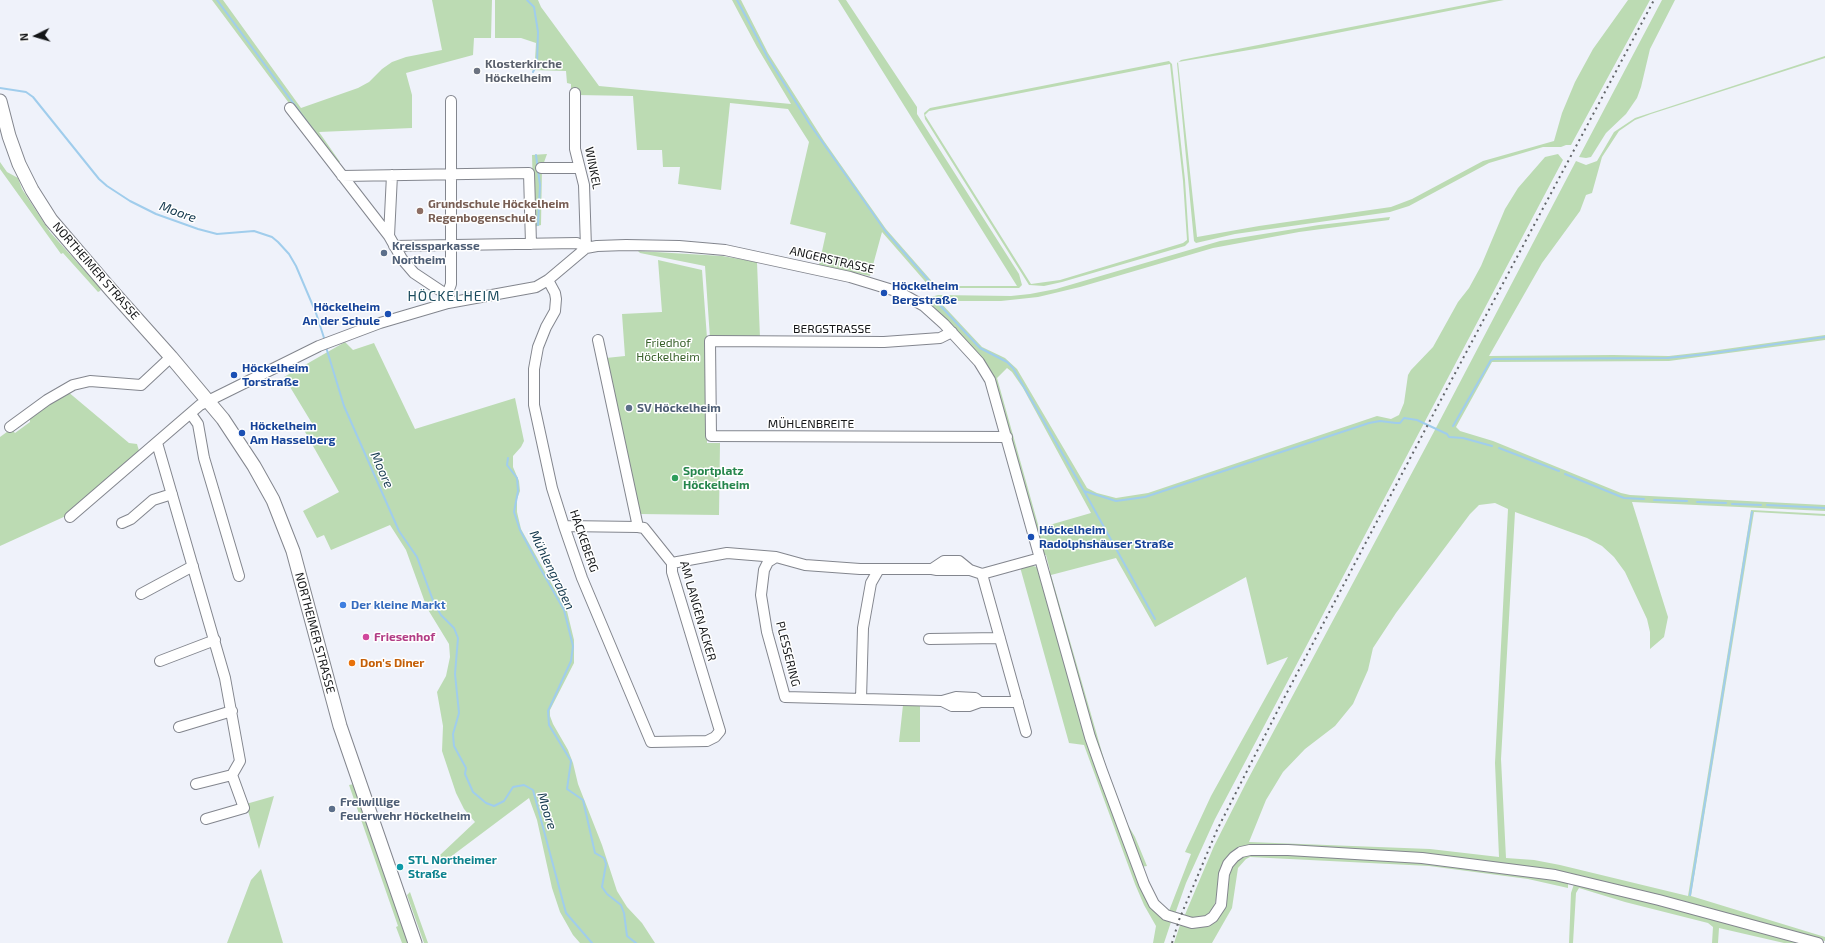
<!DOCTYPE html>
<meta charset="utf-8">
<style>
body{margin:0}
#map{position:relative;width:1825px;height:943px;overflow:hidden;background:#eff2fa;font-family:"Exo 2",sans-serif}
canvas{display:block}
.north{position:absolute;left:16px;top:16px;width:40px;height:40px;-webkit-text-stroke:3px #fff;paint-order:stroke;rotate:265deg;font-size:11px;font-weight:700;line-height:16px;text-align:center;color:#131517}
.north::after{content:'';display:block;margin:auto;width:14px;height:18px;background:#131517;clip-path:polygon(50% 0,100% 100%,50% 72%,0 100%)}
</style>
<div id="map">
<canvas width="1825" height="943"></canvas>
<div class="north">N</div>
</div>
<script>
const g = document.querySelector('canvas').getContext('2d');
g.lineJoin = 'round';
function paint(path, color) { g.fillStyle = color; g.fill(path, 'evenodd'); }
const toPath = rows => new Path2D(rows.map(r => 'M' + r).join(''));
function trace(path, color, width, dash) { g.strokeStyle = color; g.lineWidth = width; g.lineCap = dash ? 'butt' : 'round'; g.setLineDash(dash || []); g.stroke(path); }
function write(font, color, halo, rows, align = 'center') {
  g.font = font + ' "Exo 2",sans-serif'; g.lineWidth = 3; g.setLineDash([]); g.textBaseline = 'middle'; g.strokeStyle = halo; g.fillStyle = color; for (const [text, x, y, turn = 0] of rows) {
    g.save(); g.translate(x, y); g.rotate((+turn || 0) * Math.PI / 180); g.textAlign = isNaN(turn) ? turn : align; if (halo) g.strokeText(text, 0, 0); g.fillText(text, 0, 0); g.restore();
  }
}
const green = toPath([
 [212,0,223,0,301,108,358,88,369,82,382,69,392,62,406,57,442,50,432,0,492,0,491,38,474,38,473,55,406,73,412,95,412,128,319,132,340,162,333,162],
 [495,0,538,0,541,7,599,86,791,104,757,47,732,0,741,0,768,53,824,141,886,229,936,286,1017,286,838,0,846,0,917,107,917,114,1019,274,1022,285,1019,288,952,288,930,290,930,287,882,232,870,276,819,265,826,233,790,224,809,142,788,109,730,103,721,190,678,184,680,167,663,167,662,150,637,150,633,96,577,95,577,90,571,89,571,84,567,83,566,71,530,70,535,60,536,43,521,38,495,38],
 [1490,0,1504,0,1261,48,1178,62,1197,237,1259,226,1391,207,1412,199,1483,161,1554,141,1562,113,1575,82,1593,49,1628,0,1650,0,1571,145,1566,145,1561,147,1543,147,1489,163,1409,206,1390,212,1235,234,1196,243,1194,241,1177,63,1181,60],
 [1662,0,1675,0,1650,49,1641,87,1637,98,1626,114,1606,133,1591,157,1586,158,1579,157],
 [1825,56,1825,58,1651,114,1635,120,1619,131,1602,157,1592,193,1586,195,1580,211,1542,263,1489,356,1613,355,1669,356,1704,352,1825,335,1825,340,1669,361,1492,362,1456,427,1460,431,1493,441,1621,493,1630,495,1825,505,1825,511,1632,502,1668,617,1664,637,1650,649,1650,632,1647,619,1625,572,1614,557,1602,546,1587,538,1515,512,1501,759,1506,858,1534,860,1560,865,1688,896,1751,510,1825,514,1825,516,1754,512,1691,896,1825,937,1825,941,1577,877,1252,845,1244,846,1234,852,1212,911,1206,917,1196,920,1184,917,1214,846,1247,781,1437,426,1576,161,1586,165,1597,161,1614,132,1635,118],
 [1495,503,1508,509,1495,763,1499,857,1430,849,1249,842,1266,800,1283,772,1305,749,1335,726,1353,704,1368,670,1373,648,1396,613,1470,514,1479,505],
 [1169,61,1172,64,1185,180,1189,242,1185,246,1062,282,1044,286,1029,285,925,119,924,113,930,108],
 [1170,64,1183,181,1187,240,1183,243,1060,280,1031,284,925,115,929,111],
 [547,154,542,168,541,225,534,227,532,155],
 [1558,154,1563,160,1215,819,1186,883,1175,914,1169,911,1191,854,1185,852,1211,796,1288,657,1267,665,1246,577,1155,627,1116,558,1051,575,1105,763,1128,825,1135,837,1147,866,1141,867,1099,756,1048,572,1050,571,1046,555,1043,555,999,395,928,305,927,299,928,298,938,295,1011,296,1030,294,1056,289,1220,241,1319,225,1390,217,1389,220,1299,232,1213,248,1080,287,1038,297,1001,301,939,301,982,347,1005,358,1017,369,1087,488,1097,493,1116,498,1148,493,1377,416,1391,419,1399,415,1404,403,1408,375,1411,370,1433,347,1458,302,1469,288,1481,266,1505,209,1518,188,1545,157],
 [1007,368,1012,372,1023,388,1091,513,1039,528,997,378],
 [0,162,7,172,18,178,22,189,50,232,101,289,100,291,98,292,63,253,61,254,0,169],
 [638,251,722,256,757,262,760,338,710,338,705,266,640,253],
 [658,260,702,270,707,338,707,443,720,443,719,515,639,514,606,358,625,356,622,314,662,312],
 [345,342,353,350,374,343,415,429,515,398,524,441,521,447,513,456,513,467,519,481,520,491,517,499,517,512,521,529,567,611,574,640,574,663,550,710,550,716,553,724,568,750,573,763,578,784,602,845,617,891,627,907,642,923,655,943,580,943,573,935,560,912,552,888,537,820,529,798,441,864,439,856,475,822,464,809,456,793,442,751,443,726,437,692,446,676,450,657,449,644,427,608,406,550,390,525,331,550,324,535,317,538,303,511,339,492,304,430,313,425,284,377],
 [67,391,129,443,137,444,140,454,68,515,0,546,0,437,11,429,15,433,30,422,30,417],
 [1029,565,1037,567,1042,578,1140,885,1146,900,1155,911,1171,922,1164,943,1153,943,1156,926,1144,905,1135,884,1084,745,1069,743,1020,567],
 [903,705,920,705,920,742,899,742],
 [354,784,410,943,402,943,396,927,398,926,349,785],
 [274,796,259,849,246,804],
 [1250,853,1397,859,1568,881,1568,888,1528,879,1429,866,1250,857,1246,859,1238,868,1232,908,1212,943,1174,943,1180,925,1199,928,1210,924,1217,920,1226,904,1228,879,1232,868,1238,860],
 [261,869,283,943,227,943,251,880],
 [1574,884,1577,884,1804,943,1784,943,1719,928,1718,943,1712,943,1713,927,1708,923,1625,902,1579,888,1576,893,1573,943,1569,943,1571,893],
 [410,892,419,918,428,943,424,943,407,895]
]);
const stream = toPath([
 [217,0,316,134],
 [527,0,534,7,538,32,537,64,533,72],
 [737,0,768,58,809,123,886,232,930,282,932,287],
 [0,88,26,92,33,97,99,179,107,186,130,201,156,214,198,229,217,234,254,231,272,237,278,242,289,254,296,266,316,313,325,341],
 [536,155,540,185,538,225],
 [936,301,980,348,1007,362,1013,368,1084,491,1155,619],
 [326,347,344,406,399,531,417,557,434,603,441,615,454,628,458,638,455,674,459,713,453,734,454,746,466,768,465,774,473,792,486,803,494,806,504,801,513,787,524,785,533,790,566,913,592,943],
 [1453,426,1491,360,1494,359,1667,358,1707,354,1825,337],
 [1499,448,1559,471],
 [508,458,507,465,517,478,518,491,514,512,520,530,539,566,564,610,573,646,571,661,548,711,549,725,571,761,567,789,583,800,595,853,604,858,606,864,602,887,607,894,621,905,624,913,627,936,636,943],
 [1565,474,1624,498,1644,499],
 [1084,491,1116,501,1145,497,1369,423,1380,421,1396,423,1400,423,1404,418,1417,420,1447,434,1449,437,1463,438,1492,446],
 [1654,500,1687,501],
 [1697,502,1726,503],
 [1732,504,1761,505],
 [1767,505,1825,508],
 [1690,895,1752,512]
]);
const minor = toPath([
 [290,108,389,236,402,259,414,273,447,295,448,303],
 [541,168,579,168],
 [342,176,529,173,531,244],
 [389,236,392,175],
 [394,246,577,243,586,248,584,185,575,149,575,93],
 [548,280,555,293,556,299,555,311,546,327,538,347,534,369,534,405,552,488,564,526,582,578,651,742,707,741,715,737,720,731,672,572,672,563,644,528,638,527,564,526],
 [447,295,451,284,451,101],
 [952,332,940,338,884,342,710,341,711,436,1007,437],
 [598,340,638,527],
 [191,414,198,424,204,458,239,576],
 [10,427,47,400,73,385,90,381,141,385,171,357],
 [157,443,225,678,240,761,232,775,244,808,206,819],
 [70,517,200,405,319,346,380,323,448,303,536,287,548,280,586,248,597,246,626,245,679,246,725,250,850,277,899,292,924,306,944,324,979,362,990,380,1090,737,1102,771,1144,884,1154,904,1166,915,1192,923,1207,921,1213,917,1221,905,1224,874,1228,864,1234,857,1241,852,1250,850,1288,850,1422,858,1555,875,1659,900,1818,943],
 [122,523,131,519,153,500,172,494],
 [776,557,768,562,764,570,761,595,767,632,785,697,942,701,952,706,969,706,980,702,1018,702],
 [672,563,727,553,776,557,805,565,860,569,932,569,944,561,959,561,970,570,982,574,1040,558],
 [932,569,937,570,970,570],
 [982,574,1026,732],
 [141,594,193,566],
 [929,639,1000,638],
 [160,661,215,640],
 [861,699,863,628,871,583,879,569],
 [942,701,956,697,975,698,980,702],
 [179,727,232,711],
 [196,784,232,775]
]);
const major = toPath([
 [0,101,9,136,19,164,32,190,51,220,111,290,171,357,223,419,254,466,273,500,293,551,340,726,415,943]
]);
const rail = toPath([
 [1172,943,1179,920,1217,830,1281,704,1435,411,1654,0]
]);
const markers = [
 [477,71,4,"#6b7280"],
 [420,211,4,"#8d6e63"],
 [384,253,4,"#5c6f8a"],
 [884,293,4,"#1a4fb4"],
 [388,314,4,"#1a4fb4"],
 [234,375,4,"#1a4fb4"],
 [629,408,4,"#5c6f8a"],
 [242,433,4,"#1a4fb4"],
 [675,478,4,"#2e9e5b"],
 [1031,537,4,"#1a4fb4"],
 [343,605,4,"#3f7fe0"],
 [366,637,4,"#d1479c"],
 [352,663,4,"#e8710a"],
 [332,809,4,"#5c6f8a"],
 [400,867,4,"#0f9aa8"]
];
const worshipNames = [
 ["Klosterkirche",485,64],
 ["Höckelheim",485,78]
];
const streetNames = [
 ["WINKEL",593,168,79],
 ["ANGERSTRASSE",832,260,13],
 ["NORTHEIMER STRASSE",96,271,49],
 ["BERGSTRASSE",832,329],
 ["MÜHLENBREITE",811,424],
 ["HACKEBERG",584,541,71],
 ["AM LANGEN ACKER",698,611,74],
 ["NORTHEIMER STRASSE",315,633,75],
 ["PLESSERING",788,654,76]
];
const educationNames = [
 ["Grundschule Höckelheim",428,204],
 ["Regenbogenschule",428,218]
];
const serviceNames = [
 ["Kreissparkasse",392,246],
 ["Northeim",392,260],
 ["SV Höckelheim",637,408],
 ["Freiwillige",340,802],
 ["Feuerwehr Höckelheim",340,816]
];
const transitNames = [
 ["Höckelheim",892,286],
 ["Bergstraße",892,300],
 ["Höckelheim",380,307,"right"],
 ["An der Schule",380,321,"right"],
 ["Höckelheim",242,368],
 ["Torstraße",242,382],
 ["Höckelheim",250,426],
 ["Am Hasselberg",250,440],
 ["Höckelheim",1039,530],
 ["Radolphshäuser Straße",1039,544]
];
const parkNames = [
 ["Friedhof",668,343],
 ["Höckelheim",668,357]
];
const leisureNames = [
 ["Sportplatz",683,471],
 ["Höckelheim",683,485]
];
const shopNames = [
 ["Der kleine Markt",351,605]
];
const hotelNames = [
 ["Friesenhof",374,637]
];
const foodNames = [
 ["Don's Diner",360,663]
];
const cultureNames = [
 ["STL Northeimer",408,860],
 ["Straße",408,874]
];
const waterNames = [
 ["Moore",178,212,20],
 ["Moore",382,470,66],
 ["Mühlengraben",552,570,64],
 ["Moore",547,811,73]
];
const quarterNames = [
 ["HÖCKELHEIM",454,296]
];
paint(green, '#bcdbb3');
trace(stream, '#a0cdec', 2);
trace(minor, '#83868e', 12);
trace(major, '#83868e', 15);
trace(minor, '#fff', 10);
trace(major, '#fff', 13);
trace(rail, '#626569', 2, [2, 4]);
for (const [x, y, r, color] of markers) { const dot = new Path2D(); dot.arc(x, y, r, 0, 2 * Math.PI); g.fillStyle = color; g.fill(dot); trace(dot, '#fff', 1.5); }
write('bold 12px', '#5b616d', '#fff', worshipNames, 'left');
write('12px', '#131517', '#fff', streetNames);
write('bold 12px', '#785e54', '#fff', educationNames, 'left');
write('bold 12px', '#4e5e75', '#fff', serviceNames, 'left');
write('bold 12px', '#164399', '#fff', transitNames, 'left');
write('12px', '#375f29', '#fff', parkNames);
write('bold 12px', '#27864d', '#fff', leisureNames, 'left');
write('bold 12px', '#366cbe', '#fff', shopNames, 'left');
write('bold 12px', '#b23c85', '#fff', hotelNames, 'left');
write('bold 12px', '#c56008', '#fff', foodNames, 'left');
write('bold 12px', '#0d838f', '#fff', cultureNames, 'left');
write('italic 13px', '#14394e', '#fff', waterNames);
g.letterSpacing = '1px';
write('14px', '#1b4c5e', '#fff', quarterNames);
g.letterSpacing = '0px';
</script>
